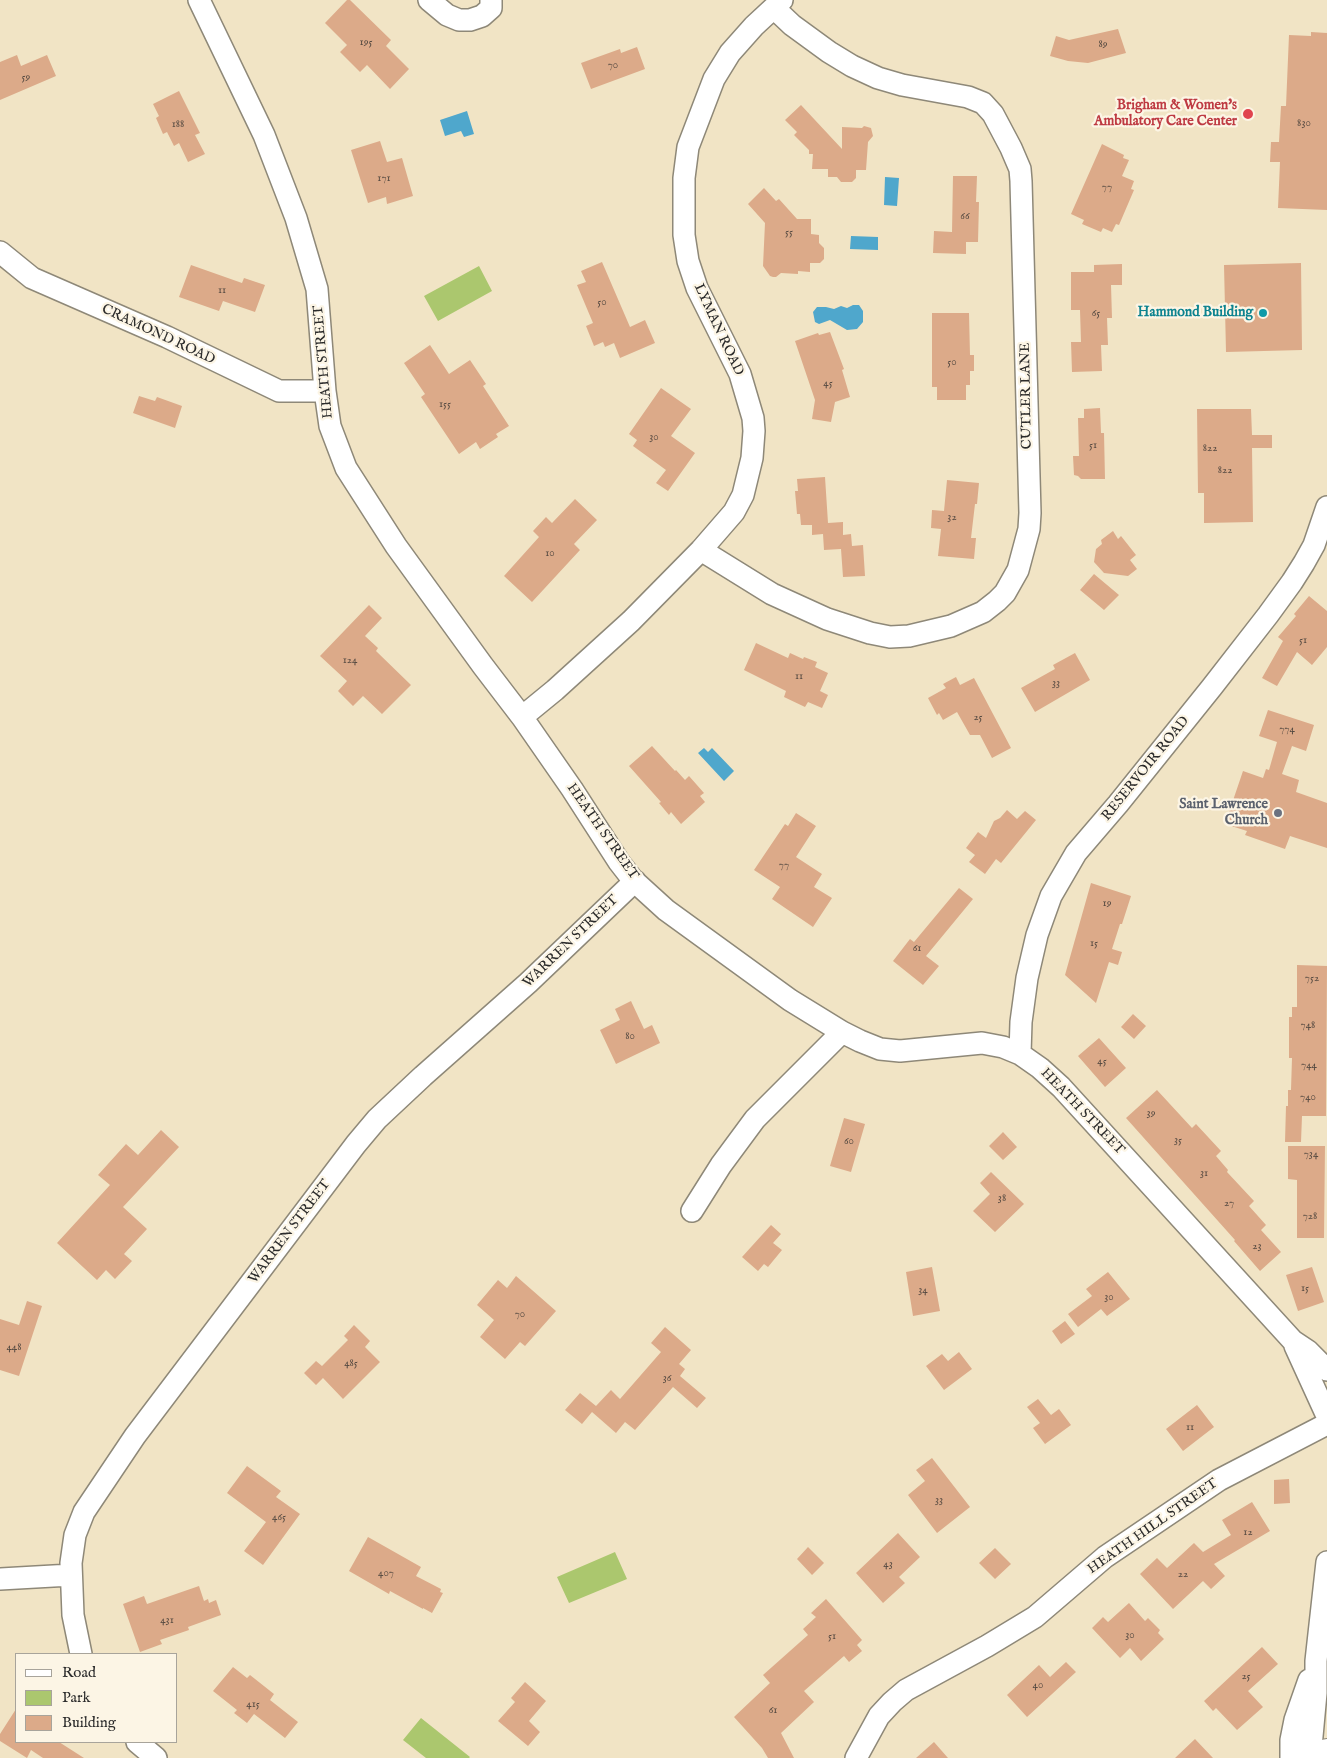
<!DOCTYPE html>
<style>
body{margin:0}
#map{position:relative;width:1327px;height:1758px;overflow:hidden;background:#f1e4c5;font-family:"IM FELL English",serif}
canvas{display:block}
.legend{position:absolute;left:15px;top:1653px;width:162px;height:90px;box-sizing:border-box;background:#fcf5e5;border:1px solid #a8a49b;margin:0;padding:6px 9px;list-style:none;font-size:15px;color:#2b2b2b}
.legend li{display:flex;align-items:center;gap:10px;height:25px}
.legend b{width:25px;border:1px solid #a8a49b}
</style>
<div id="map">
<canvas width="1327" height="1758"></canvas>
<ul class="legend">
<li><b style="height:6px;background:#fff"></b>Road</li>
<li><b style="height:14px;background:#abc76e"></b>Park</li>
<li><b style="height:14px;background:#dcaa89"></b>Building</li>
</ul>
</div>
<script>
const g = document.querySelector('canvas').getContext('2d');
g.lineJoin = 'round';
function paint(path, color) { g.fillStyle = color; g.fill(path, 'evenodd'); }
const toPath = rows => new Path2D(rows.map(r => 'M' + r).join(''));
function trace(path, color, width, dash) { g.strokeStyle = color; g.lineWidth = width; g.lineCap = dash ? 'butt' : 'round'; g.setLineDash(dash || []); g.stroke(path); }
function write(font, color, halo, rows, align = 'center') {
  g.font = font + ' "IM FELL English",serif'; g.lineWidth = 4.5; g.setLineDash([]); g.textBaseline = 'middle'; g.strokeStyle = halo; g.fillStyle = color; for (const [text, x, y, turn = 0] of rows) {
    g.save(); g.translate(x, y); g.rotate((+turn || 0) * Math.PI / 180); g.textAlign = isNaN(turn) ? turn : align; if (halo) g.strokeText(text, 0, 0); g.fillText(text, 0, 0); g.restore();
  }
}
const green = toPath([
 [479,266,492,291,438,321,424,296],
 [615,1552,627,1579,569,1603,557,1577],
 [421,1718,470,1757,469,1758,426,1758,403,1740]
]);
const water = toPath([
 [467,111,474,134,464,137,461,131,445,136,440,120],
 [885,177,899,178,897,206,884,205],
 [851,236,878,237,878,250,850,249],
 [853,305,859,305,863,311,863,322,857,329,847,330,830,320,819,324,815,322,813,312,817,307,826,307,834,309,841,306,847,308],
 [704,748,708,752,712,748,734,771,724,781,698,753]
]);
const building = toPath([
 [347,0,350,0,391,40,386,46,409,69,390,89,367,65,360,72,340,52,347,45,325,23],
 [1118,29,1126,53,1088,63,1068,61,1050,56,1056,36,1069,40],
 [1311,32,1327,33,1327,210,1278,208,1280,162,1270,162,1271,142,1279,142,1281,106,1286,106,1289,35,1311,36],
 [637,47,645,69,591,89,581,63,620,49,621,53],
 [17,55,21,66,47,55,56,76,0,100,0,62],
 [179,91,200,133,195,135,205,154,188,162,179,143,174,146,167,132,163,134,156,118,159,116,153,104],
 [801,105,842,149,842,127,862,128,864,126,871,128,873,136,868,142,866,170,856,170,856,178,852,182,841,182,837,177,828,177,828,169,812,169,813,154,809,154,809,150,794,135,797,132,785,120],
 [380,141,387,162,402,158,413,196,387,204,386,197,368,203,351,150],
 [1102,144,1124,155,1123,158,1129,160,1122,176,1134,181,1131,189,1134,190,1119,225,1116,224,1112,232,1103,228,1101,232,1082,224,1084,220,1071,214],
 [953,176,977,176,976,202,979,202,978,242,966,242,966,254,933,253,934,231,952,232],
 [764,188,776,201,779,199,797,219,811,219,811,234,819,235,819,243,824,248,824,259,820,263,810,263,810,272,798,271,798,274,781,273,776,277,773,277,770,276,763,266,765,223,748,204],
 [602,262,630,327,645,320,655,343,620,358,614,343,605,347,603,342,594,346,586,326,593,323,577,285,586,282,581,271],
 [1301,263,1302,350,1226,352,1224,265],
 [1122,264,1122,285,1111,285,1112,318,1107,318,1108,345,1101,345,1102,371,1072,372,1071,342,1081,342,1080,310,1071,310,1071,272,1094,272,1094,265],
 [191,265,242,283,244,278,265,285,255,312,223,301,219,311,179,297],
 [932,313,969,313,970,355,974,355,974,371,970,371,970,385,966,385,966,400,937,400,937,387,932,387],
 [830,332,844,369,842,370,850,397,835,402,831,422,812,419,815,400,795,341,818,333,819,335],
 [430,345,449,374,470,360,486,384,483,386,509,426,496,434,498,437,480,449,476,442,459,454,421,397,425,394,404,363],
 [661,388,691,409,671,436,695,453,668,491,656,483,666,470,633,446,637,440,629,434],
 [139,396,155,401,157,397,182,406,175,428,133,413],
 [1100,408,1101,433,1104,433,1105,479,1081,479,1078,476,1074,475,1073,456,1079,456,1078,418,1084,418,1084,409],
 [1197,409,1251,409,1252,435,1272,435,1272,448,1252,448,1253,522,1204,523,1204,493,1198,493],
 [825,477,828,523,843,522,843,535,851,534,852,546,863,545,865,576,843,577,841,549,824,550,823,534,812,535,812,525,801,525,800,514,797,514,795,491,798,491,797,479],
 [947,480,979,483,977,504,975,504,971,538,976,538,974,559,938,556,941,529,931,528,932,510,944,511],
 [575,499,597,520,574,544,580,550,532,602,504,576,539,537,533,531,546,517,552,523],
 [1113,531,1118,539,1121,536,1136,555,1130,560,1137,569,1128,576,1104,573,1094,562,1096,549,1102,544,1101,540],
 [1094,574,1119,595,1104,610,1080,590],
 [1309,596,1327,611,1327,647,1312,665,1297,652,1277,686,1262,678,1283,641,1278,637,1296,616,1294,614],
 [369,605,382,618,365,636,378,648,376,651,411,685,382,714,363,696,353,706,338,691,347,681,320,656],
 [756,643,788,658,790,653,803,659,804,657,817,662,815,667,828,673,820,691,828,695,822,708,808,702,805,707,784,697,786,691,744,670],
 [1075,653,1090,680,1035,712,1021,688,1055,669,1053,665],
 [956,677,960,685,974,678,1011,748,992,758,980,735,970,735,957,712,943,720,939,713,937,715,928,698,946,688,943,684],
 [1268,710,1314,725,1306,751,1292,746,1282,774,1299,780,1296,792,1327,803,1327,848,1290,836,1285,849,1245,835,1247,831,1225,824,1243,771,1263,778,1266,769,1269,770,1277,742,1259,736],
 [652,746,675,771,676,770,685,780,689,776,704,793,700,796,705,802,681,824,671,812,669,815,659,803,661,802,629,766],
 [1007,810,1017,819,1025,811,1036,820,1001,863,996,859,985,874,969,862,975,855,966,848,978,832,986,838,994,821,1000,818],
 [796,813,816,826,796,857,822,874,814,887,832,898,813,927,772,899,780,887,754,870,785,824,788,826],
 [1091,883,1131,896,1122,924,1120,924,1112,949,1122,952,1118,965,1109,962,1096,1003,1065,975],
 [959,888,973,899,926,956,939,966,923,985,893,961,910,939,914,942],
 [1297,965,1327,966,1326,1116,1302,1116,1301,1142,1285,1142,1286,1106,1288,1106,1288,1090,1291,1090,1292,1058,1289,1058,1289,1017,1292,1017,1292,1007,1297,1007],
 [631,1001,644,1029,652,1025,660,1043,616,1064,600,1030,620,1020,615,1009],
 [1133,1014,1146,1026,1134,1039,1121,1027],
 [1099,1038,1126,1068,1105,1087,1078,1056],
 [1157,1090,1192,1128,1196,1124,1221,1151,1216,1156,1228,1170,1227,1172,1254,1201,1249,1206,1266,1225,1261,1230,1281,1252,1260,1271,1234,1241,1235,1240,1126,1118],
 [844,1118,865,1124,851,1172,830,1166],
 [161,1130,179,1147,123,1207,147,1229,124,1254,132,1261,115,1279,106,1270,97,1280,57,1243,110,1185,98,1175,126,1144,138,1155],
 [1003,1132,1017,1147,1003,1160,989,1146],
 [1288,1146,1325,1146,1324,1238,1297,1238,1297,1180,1288,1179],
 [991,1172,1024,1204,995,1232,973,1211,990,1194,980,1183],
 [771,1225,781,1234,773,1243,782,1250,768,1267,764,1264,758,1271,742,1257],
 [932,1267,940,1311,913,1316,906,1272],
 [1312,1267,1324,1302,1298,1311,1286,1275],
 [1108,1272,1130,1299,1107,1316,1101,1309,1078,1327,1068,1314,1092,1296,1086,1289],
 [516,1276,556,1311,525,1346,520,1342,505,1359,480,1337,494,1320,477,1305,498,1280,507,1288],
 [27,1301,42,1306,19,1376,0,1370,0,1319,19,1325],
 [1065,1321,1075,1334,1061,1344,1052,1331],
 [354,1325,370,1341,365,1347,380,1362,343,1399,323,1378,316,1385,304,1373,316,1361,322,1366,348,1340,344,1336],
 [665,1327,691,1350,679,1364,685,1369,680,1376,706,1398,697,1408,673,1387,635,1430,625,1422,616,1433,592,1412,582,1424,565,1410,580,1393,596,1406,611,1390,620,1399,661,1352,651,1343],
 [959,1352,972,1369,944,1390,926,1366,942,1354,948,1361],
 [1038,1399,1051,1415,1059,1409,1071,1425,1045,1444,1033,1428,1040,1423,1027,1407],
 [1197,1405,1214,1427,1183,1451,1166,1429],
 [932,1458,970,1507,937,1533,908,1495,925,1481,916,1470],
 [247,1466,281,1491,276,1497,300,1514,263,1565,244,1551,266,1522,227,1493],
 [1289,1479,1290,1503,1274,1504,1274,1480],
 [1252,1502,1270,1531,1214,1564,1225,1576,1211,1589,1203,1581,1173,1609,1140,1574,1157,1558,1167,1568,1194,1543,1203,1552,1231,1535,1222,1520],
 [898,1533,920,1557,899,1577,905,1583,883,1603,856,1573],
 [368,1537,421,1567,416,1576,441,1589,440,1592,443,1593,432,1613,423,1608,423,1609,390,1591,389,1594,349,1571],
 [808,1547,824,1563,812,1575,797,1559],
 [995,1548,1011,1564,995,1579,979,1563],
 [199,1586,204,1601,208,1599,209,1603,216,1600,221,1615,188,1627,189,1630,160,1640,162,1644,140,1652,123,1604,144,1596,147,1604],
 [826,1599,862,1640,857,1645,862,1651,849,1662,844,1656,804,1691,814,1702,781,1733,794,1758,768,1758,762,1748,734,1717,770,1683,763,1675,808,1635,803,1629,816,1617,811,1613],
 [1129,1603,1145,1621,1148,1618,1160,1630,1158,1633,1164,1639,1141,1661,1130,1648,1120,1658,1092,1628,1103,1617,1108,1622],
 [1262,1647,1278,1664,1248,1691,1263,1707,1237,1730,1216,1708,1213,1711,1204,1701],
 [1066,1662,1076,1672,1027,1717,1007,1695,1039,1665,1050,1677],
 [233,1667,247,1678,250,1675,274,1694,270,1700,298,1722,285,1738,254,1714,247,1723,234,1713,237,1710,213,1691],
 [525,1682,546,1701,529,1721,540,1732,528,1746,498,1721,515,1702,511,1698],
 [16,1709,16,1742,59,1742,84,1758,43,1758,31,1750,27,1758,0,1741,0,1734],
 [1195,1739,1213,1758,1175,1758],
 [934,1742,948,1758,916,1758]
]);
const minor = toPath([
 [199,0,264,135,296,218,317,289,325,391,330,426,346,468,396,546,483,666,522,717,572,789,619,862,633,880,666,910,790,1000,842,1032,860,1041,880,1049,900,1051,982,1043,1003,1047,1020,1054,1040,1068,1061,1087,1293,1341,1308,1351,1327,1370],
 [429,0,447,15,459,20,470,20,482,16,491,8,491,0],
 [0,252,32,278,167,337,279,391,325,391],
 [701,550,772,594,827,619,870,633,890,637,909,636,951,626,983,612,997,601,1005,593,1018,570,1029,529,1030,513,1021,181,1020,169,1011,148,993,114,983,103,968,97,902,85,878,78,852,66,829,52,792,25,774,8],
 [522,717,555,690,631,621,701,550,734,512,743,495,752,458,754,431,753,418,740,374,697,288,688,261,684,235,684,178,688,147,714,79,730,53,754,26,782,0],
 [1020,1054,1021,1022,1027,978,1037,935,1051,896,1076,853,1118,804,1212,687,1268,615,1292,582,1304,563,1314,545,1327,507],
 [692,1211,721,1165,755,1119,842,1032],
 [1295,1346,1327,1416],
 [0,1579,71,1575],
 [81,1654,73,1615,71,1563,75,1535,84,1512,135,1436,356,1144,377,1119,423,1076,528,983,635,881],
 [137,1742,156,1758],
 [856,1758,879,1716,892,1702,906,1690,987,1646,1035,1617,1105,1557,1219,1480,1327,1424],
 [1291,1758,1291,1740,1295,1720,1309,1680],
 [1310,1758,1316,1693,1316,1661,1327,1562]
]);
const major = toPath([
 [1320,1758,1327,1753]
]);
const markers = [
 [1248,114,6,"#e0444e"],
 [1263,313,5,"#0f9aa8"],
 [1278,813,5,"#6b7280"]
];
const numberNames = [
 ["195",366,43],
 ["89",1103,45],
 ["70",613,66],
 ["59",26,78],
 ["830",1304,124],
 ["188",178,125],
 ["171",384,179],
 ["77",1107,188],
 ["66",965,217],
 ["55",789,233],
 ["11",222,291],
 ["50",602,303],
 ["65",1096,314],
 ["50",952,363],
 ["45",828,384],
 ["155",445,405],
 ["30",654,438],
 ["51",1093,446],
 ["822",1210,449],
 ["822",1225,471],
 ["32",952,518],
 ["10",550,554],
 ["51",1303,641],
 ["124",350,661],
 ["11",799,677],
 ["33",1056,684],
 ["25",978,718],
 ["774",1287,730],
 ["77",784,866],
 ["19",1107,904],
 ["15",1094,944],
 ["61",917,949],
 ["752",1312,979],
 ["748",1308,1026],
 ["80",630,1037],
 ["45",1102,1062],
 ["744",1309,1066],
 ["740",1308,1098],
 ["39",1151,1114],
 ["35",1178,1141],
 ["60",849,1142],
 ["734",1311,1155],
 ["31",1204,1174],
 ["38",1002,1199],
 ["27",1229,1204],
 ["728",1310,1217],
 ["23",1257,1247],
 ["15",1305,1289],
 ["34",923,1291],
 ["30",1109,1298],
 ["70",520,1315],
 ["448",14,1348],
 ["485",351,1364],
 ["36",667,1379],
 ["11",1190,1428],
 ["33",939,1501],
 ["465",279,1518],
 ["12",1248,1533],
 ["43",888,1565],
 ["407",386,1574],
 ["22",1183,1575],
 ["431",167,1621],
 ["30",1130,1636],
 ["51",832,1637],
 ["25",1246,1677],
 ["40",1038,1686],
 ["415",253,1705],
 ["61",773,1711]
];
const healthNames = [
 ["Brigham & Women's",1237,106],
 ["Ambulatory Care Center",1237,122]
];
const cultureNames = [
 ["Hammond Building",1253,313]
];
const streetNames = [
 ["LYMAN ROAD",718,330,65],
 ["CRAMOND ROAD",158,335,25],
 ["HEATH STREET",324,362,-95],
 ["CUTLER LANE",1027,396,-91],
 ["RESERVOIR ROAD",1146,769,-51],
 ["HEATH STREET",602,832,55],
 ["WARREN STREET",571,942,-44],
 ["HEATH STREET",1082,1112,46],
 ["WARREN STREET",290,1232,-53],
 ["HEATH HILL STREET",1153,1527,-35]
];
const worshipNames = [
 ["Saint Lawrence",1268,805],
 ["Church",1268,821]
];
paint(green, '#abc76e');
paint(water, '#4fa7cc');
paint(building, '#dcaa89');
trace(minor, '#8e8878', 24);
trace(major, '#8e8878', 30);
trace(minor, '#fff', 21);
trace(major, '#fff', 28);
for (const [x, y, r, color] of markers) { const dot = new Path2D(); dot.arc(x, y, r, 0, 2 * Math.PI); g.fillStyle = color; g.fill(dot); trace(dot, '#fcf5e5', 2); }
write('11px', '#574b42', null, numberNames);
write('bold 14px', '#be3a42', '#fcf5e5', healthNames, 'right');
write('bold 14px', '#0d838f', '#fcf5e5', cultureNames, 'right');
write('14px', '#2b2b2b', '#fcf5e5', streetNames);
write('bold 14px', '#5b616d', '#fcf5e5', worshipNames, 'right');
</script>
